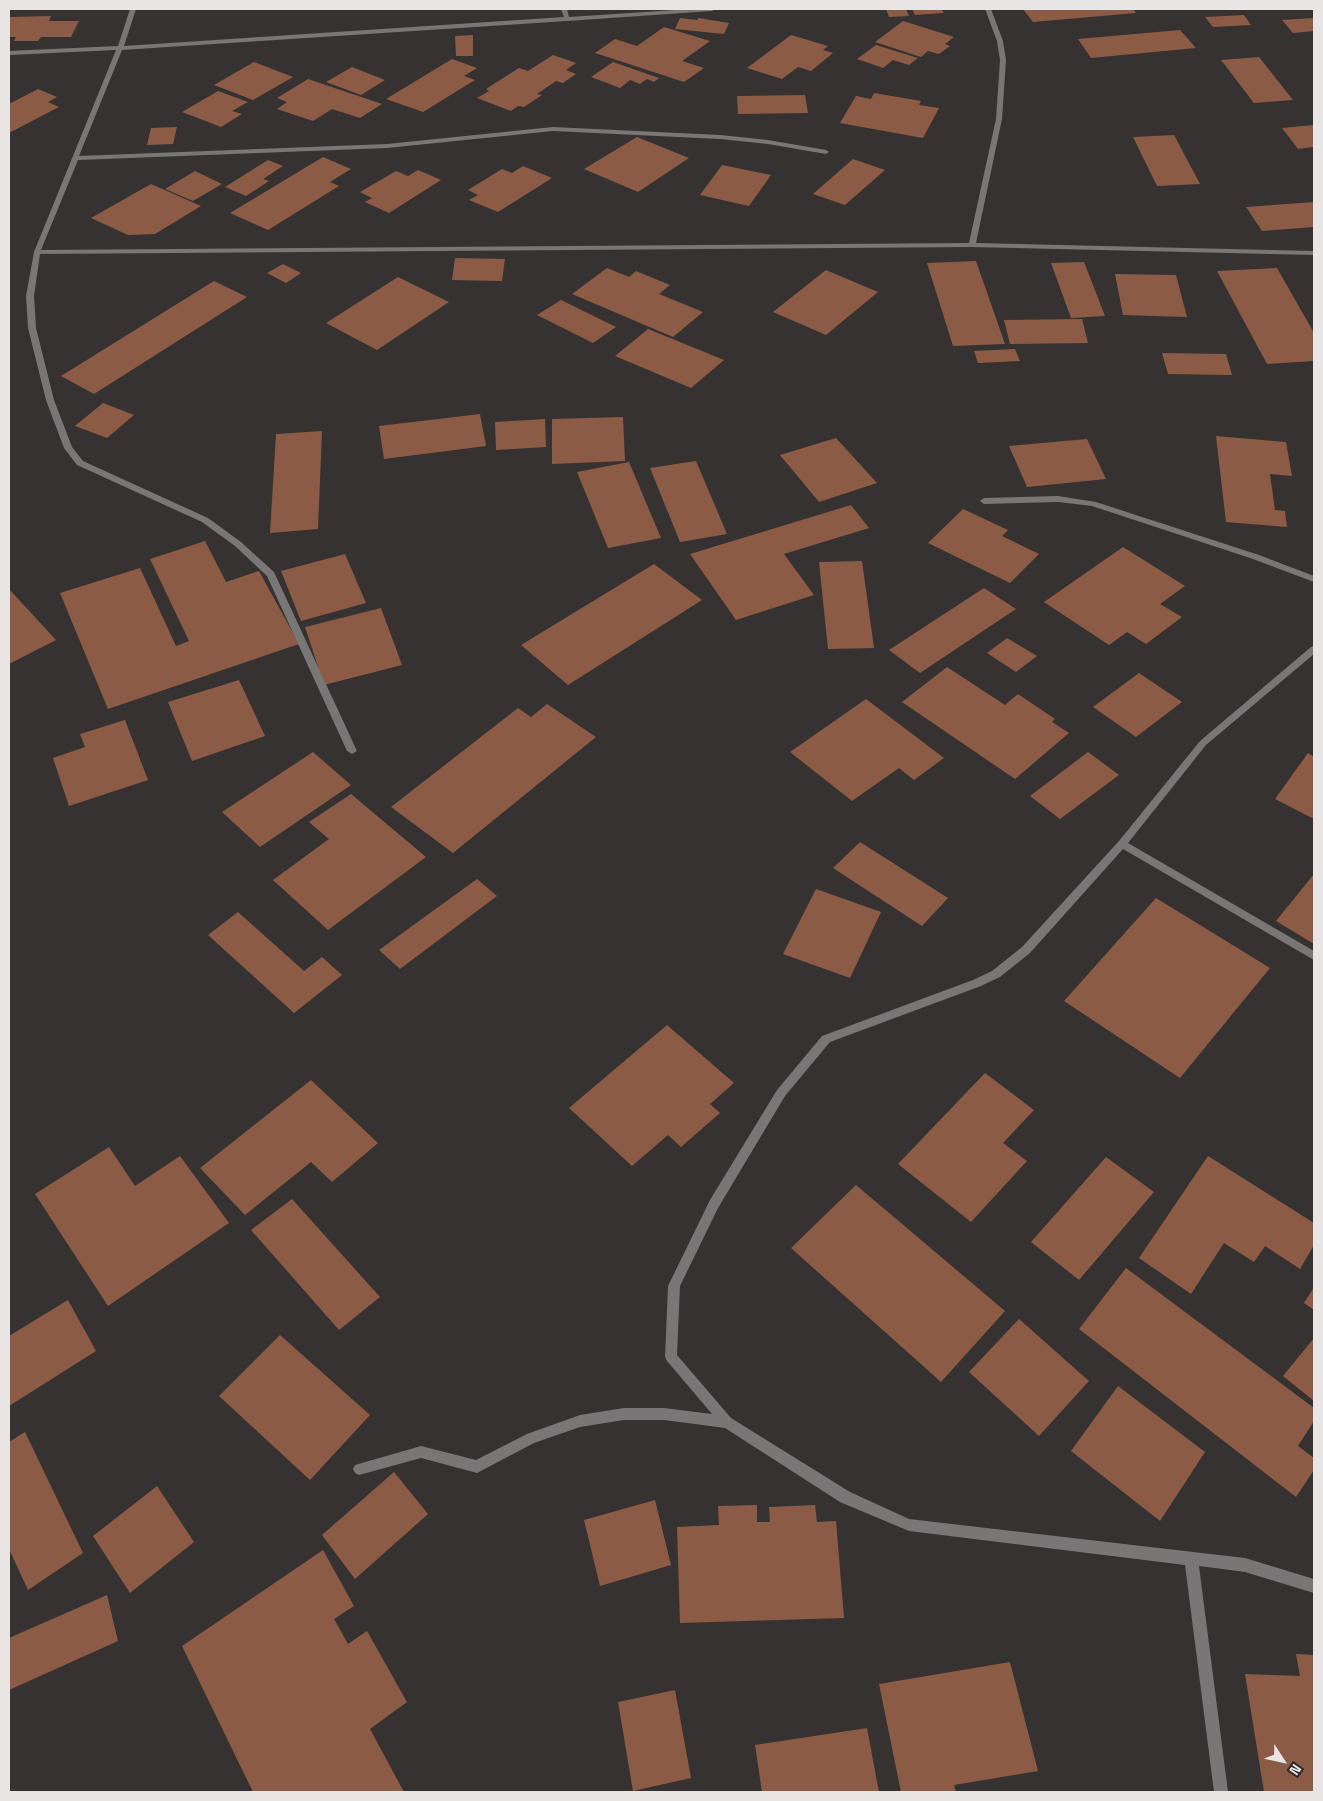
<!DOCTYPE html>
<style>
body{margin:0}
#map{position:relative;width:1323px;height:1801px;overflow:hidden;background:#363231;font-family:"Space Grotesk",sans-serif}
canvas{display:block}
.frame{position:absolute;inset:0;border:10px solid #e8e5e4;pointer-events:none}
.north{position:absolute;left:1258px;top:1736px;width:50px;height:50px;-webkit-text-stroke:4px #2c2827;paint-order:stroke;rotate:125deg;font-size:14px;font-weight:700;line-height:20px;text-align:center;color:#e8e5e4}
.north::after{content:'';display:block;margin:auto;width:18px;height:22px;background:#e8e5e4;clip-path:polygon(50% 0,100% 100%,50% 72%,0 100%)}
</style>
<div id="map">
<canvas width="1323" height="1801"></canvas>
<div class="frame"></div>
<div class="north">N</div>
</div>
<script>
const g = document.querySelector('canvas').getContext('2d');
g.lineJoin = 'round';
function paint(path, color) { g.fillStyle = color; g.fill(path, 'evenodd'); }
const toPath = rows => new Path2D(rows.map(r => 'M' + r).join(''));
const building = toPath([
 [886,9,906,9,909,16,889,17],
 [912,9,941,9,944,13,915,15],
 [1023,9,1133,9,1136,13,1033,22],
 [1244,15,1251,25,1213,27,1205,17],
 [51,16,49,21,79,21,71,37,41,37,38,41,14,41,16,37,9,37,10,17],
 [680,18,698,20,698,18,729,23,724,34,675,29],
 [1314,18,1314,31,1293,33,1282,20],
 [903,21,954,37,945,44,950,46,939,54,928,51,921,57,875,42],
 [664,27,710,41,682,61,704,68,684,82,595,53,615,39,637,46],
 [1180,30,1196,48,1091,58,1078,39],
 [473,35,473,56,456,56,455,36],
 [791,35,828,46,823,50,833,53,811,71,798,67,782,79,747,68],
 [876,45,918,58,909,65,893,60,883,68,857,59],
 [553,55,576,63,566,70,576,74,563,83,556,81,537,94,542,95,524,107,518,106,511,111,477,98,489,91,486,89,519,68,528,71],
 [1259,57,1293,100,1254,103,1221,60],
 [452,59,477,68,464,76,475,80,423,112,386,99],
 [254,62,293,77,253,100,214,85],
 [613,62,659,78,654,82,647,79,640,84,630,80,620,88,591,77],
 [352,67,385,80,361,95,326,82],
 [308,79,382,104,360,118,332,109,313,121,277,109,287,102,277,98],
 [38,89,57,97,48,102,59,107,9,133,9,104],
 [218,91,248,102,232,111,242,114,221,127,182,112],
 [874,93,921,101,919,105,939,108,923,138,840,123,856,96,871,99],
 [805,95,808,113,738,114,737,96],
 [1314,125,1314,147,1298,149,1282,128],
 [177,127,173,144,147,145,151,128],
 [1174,135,1200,184,1157,186,1133,137],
 [637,137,689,158,638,192,584,169],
 [323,157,351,169,330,182,339,186,268,230,230,213],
 [853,159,885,170,845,205,813,194],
 [268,160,283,166,263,179,269,181,246,196,225,187],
 [722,165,771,175,749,206,700,195],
 [523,166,552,178,498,212,469,200,478,195,468,190,502,169,512,173],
 [418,170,441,180,389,213,365,202,372,198,360,192,396,171,408,176],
 [195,171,222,184,193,201,165,189],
 [151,184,201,206,155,234,128,235,91,218],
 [1314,202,1314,227,1262,231,1246,207],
 [455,258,505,259,502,281,452,280],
 [976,261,1005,344,953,346,927,263],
 [1084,262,1105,316,1071,318,1051,263],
 [283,264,301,273,286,283,267,273],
 [607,268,629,277,636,271,670,285,659,294,703,312,673,337,572,294],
 [1277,268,1314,333,1314,361,1267,364,1217,271],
 [826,270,878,292,826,335,773,312],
 [1115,274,1176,275,1187,317,1123,315],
 [398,277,449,302,377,350,326,323],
 [214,281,247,297,94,394,61,376],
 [561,300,616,327,593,343,537,315],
 [1082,319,1088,343,1010,344,1004,320],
 [648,329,724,360,691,388,615,356],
 [1015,349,1020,361,978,363,974,351],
 [1162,353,1226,354,1232,375,1168,374],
 [103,403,134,415,107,438,75,426],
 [480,414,486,446,384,459,379,426],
 [623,417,625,461,552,464,552,419],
 [545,419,546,447,496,450,495,422],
 [322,431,318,529,270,533,276,434],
 [1216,436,1286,442,1292,476,1270,474,1275,510,1285,511,1287,527,1226,522],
 [836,438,877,483,819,502,780,455],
 [1087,439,1106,479,1027,487,1009,446],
 [696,461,727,534,680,542,650,468],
 [629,462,661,538,608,548,577,472],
 [851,505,869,528,784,554,814,595,736,620,690,554],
 [963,509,1008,530,1002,536,1039,554,1010,583,928,543],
 [205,541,226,582,259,571,299,644,108,709,60,593,140,568,176,646,189,641,150,559],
 [1123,547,1185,586,1160,604,1182,617,1146,644,1127,632,1109,645,1044,602],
 [345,554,366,603,301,621,281,571],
 [862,561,874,648,828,649,819,562],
 [654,564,702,600,568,685,521,645],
 [984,588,1016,609,920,673,889,650],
 [9,589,56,640,9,664],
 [381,608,402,665,324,685,305,627],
 [1007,638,1037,656,1016,672,987,653],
 [947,667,1005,705,1018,694,1055,719,1052,722,1069,733,1015,779,902,702],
 [1139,673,1182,702,1136,737,1093,707],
 [239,680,265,736,192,761,168,702],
 [866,699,944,758,914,780,899,768,852,801,790,752],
 [547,704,596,737,453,853,391,807,518,708,531,717],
 [125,720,148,780,69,806,53,758,85,747,80,734],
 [313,752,351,785,260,847,222,812],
 [1088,752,1119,775,1060,819,1030,796],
 [1308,753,1314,757,1314,819,1275,799],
 [351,794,426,857,328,930,273,880,329,839,309,822],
 [860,842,948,898,922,926,833,868],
 [1314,874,1314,944,1276,921],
 [477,879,497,896,400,969,379,950],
 [816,889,881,912,850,978,783,954],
 [1156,898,1270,968,1180,1078,1064,1001],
 [238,912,304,971,322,957,342,975,294,1013,208,935],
 [667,1025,734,1083,710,1104,720,1113,681,1147,668,1135,632,1166,569,1108],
 [985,1073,1034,1110,1003,1143,1027,1161,971,1222,898,1164],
 [311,1080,378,1143,332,1182,311,1162,245,1215,200,1168],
 [109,1147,135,1186,180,1156,229,1223,108,1306,35,1194],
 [1208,1156,1314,1223,1314,1245,1300,1269,1265,1246,1254,1262,1224,1243,1191,1294,1139,1258],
 [1106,1157,1154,1192,1079,1280,1031,1242],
 [856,1185,1005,1311,941,1382,791,1248],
 [292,1199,380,1297,339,1330,251,1230],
 [1126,1268,1314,1408,1314,1421,1298,1446,1314,1458,1314,1470,1296,1497,1079,1329],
 [1314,1287,1314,1310,1304,1303],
 [68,1300,96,1351,9,1406,9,1336],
 [1019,1319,1089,1381,1039,1436,969,1372],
 [280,1335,370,1415,310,1480,219,1396],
 [1314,1338,1314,1401,1283,1376],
 [1118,1386,1205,1452,1160,1521,1071,1451],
 [25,1432,83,1553,28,1590,9,1549,9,1442],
 [394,1472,428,1514,355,1579,322,1535],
 [157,1486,194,1542,130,1593,93,1536],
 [655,1500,671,1565,600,1586,584,1520],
 [757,1505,757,1522,770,1522,769,1507,815,1505,817,1522,836,1521,844,1618,680,1623,677,1527,719,1525,718,1506],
 [323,1550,354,1606,334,1619,348,1644,367,1631,407,1702,370,1729,404,1792,253,1792,182,1646],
 [107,1595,118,1641,9,1690,9,1638],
 [1296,1654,1314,1655,1314,1792,1264,1792,1245,1674,1300,1676],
 [1010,1662,1038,1771,954,1785,956,1792,901,1792,879,1684],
 [675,1690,691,1778,633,1791,618,1702],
 [867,1728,879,1792,762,1792,755,1745]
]);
const street = toPath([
 [130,9,136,9,124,46,564,17,561,9,567,9,569,17,690,9,715,9,712,11,567,21,122,50,79,156,387,144,553,127,720,135,768,140,826,150,829,152,826,154,768,144,720,139,553,131,387,148,78,160,41,250,969,243,996,119,1000,60,997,41,985,9,991,9,1003,41,1006,60,1002,119,976,243,1314,251,1314,255,972,247,40,254,34,296,36,328,54,400,72,447,83,461,208,518,241,542,274,572,357,751,352,754,347,751,267,576,235,546,202,522,77,465,64,448,46,400,28,328,26,296,34,252,116,50,9,55,9,51,118,46,130,9],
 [1058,496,1096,502,1259,555,1314,576,1314,582,1253,559,1092,506,1058,502,984,504,980,501,984,498,1058,496],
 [1314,646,1314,654,1206,745,1128,843,1314,951,1314,960,1123,849,1030,953,1000,977,981,986,830,1042,785,1096,718,1208,680,1286,677,1355,731,1418,850,1492,909,1519,1245,1558,1314,1579,1314,1593,1245,1572,1199,1566,1228,1792,1214,1792,1185,1565,909,1531,840,1502,725,1428,664,1420,624,1420,580,1427,534,1443,477,1473,421,1458,359,1475,355,1473,353,1469,355,1465,421,1446,476,1460,527,1434,580,1415,624,1408,664,1408,712,1414,667,1361,665,1357,668,1286,710,1200,777,1090,822,1036,973,980,992,971,1022,947,1119,841,1200,741,1311,647,1314,646]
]);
paint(building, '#8c5b46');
paint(street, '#787676');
</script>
